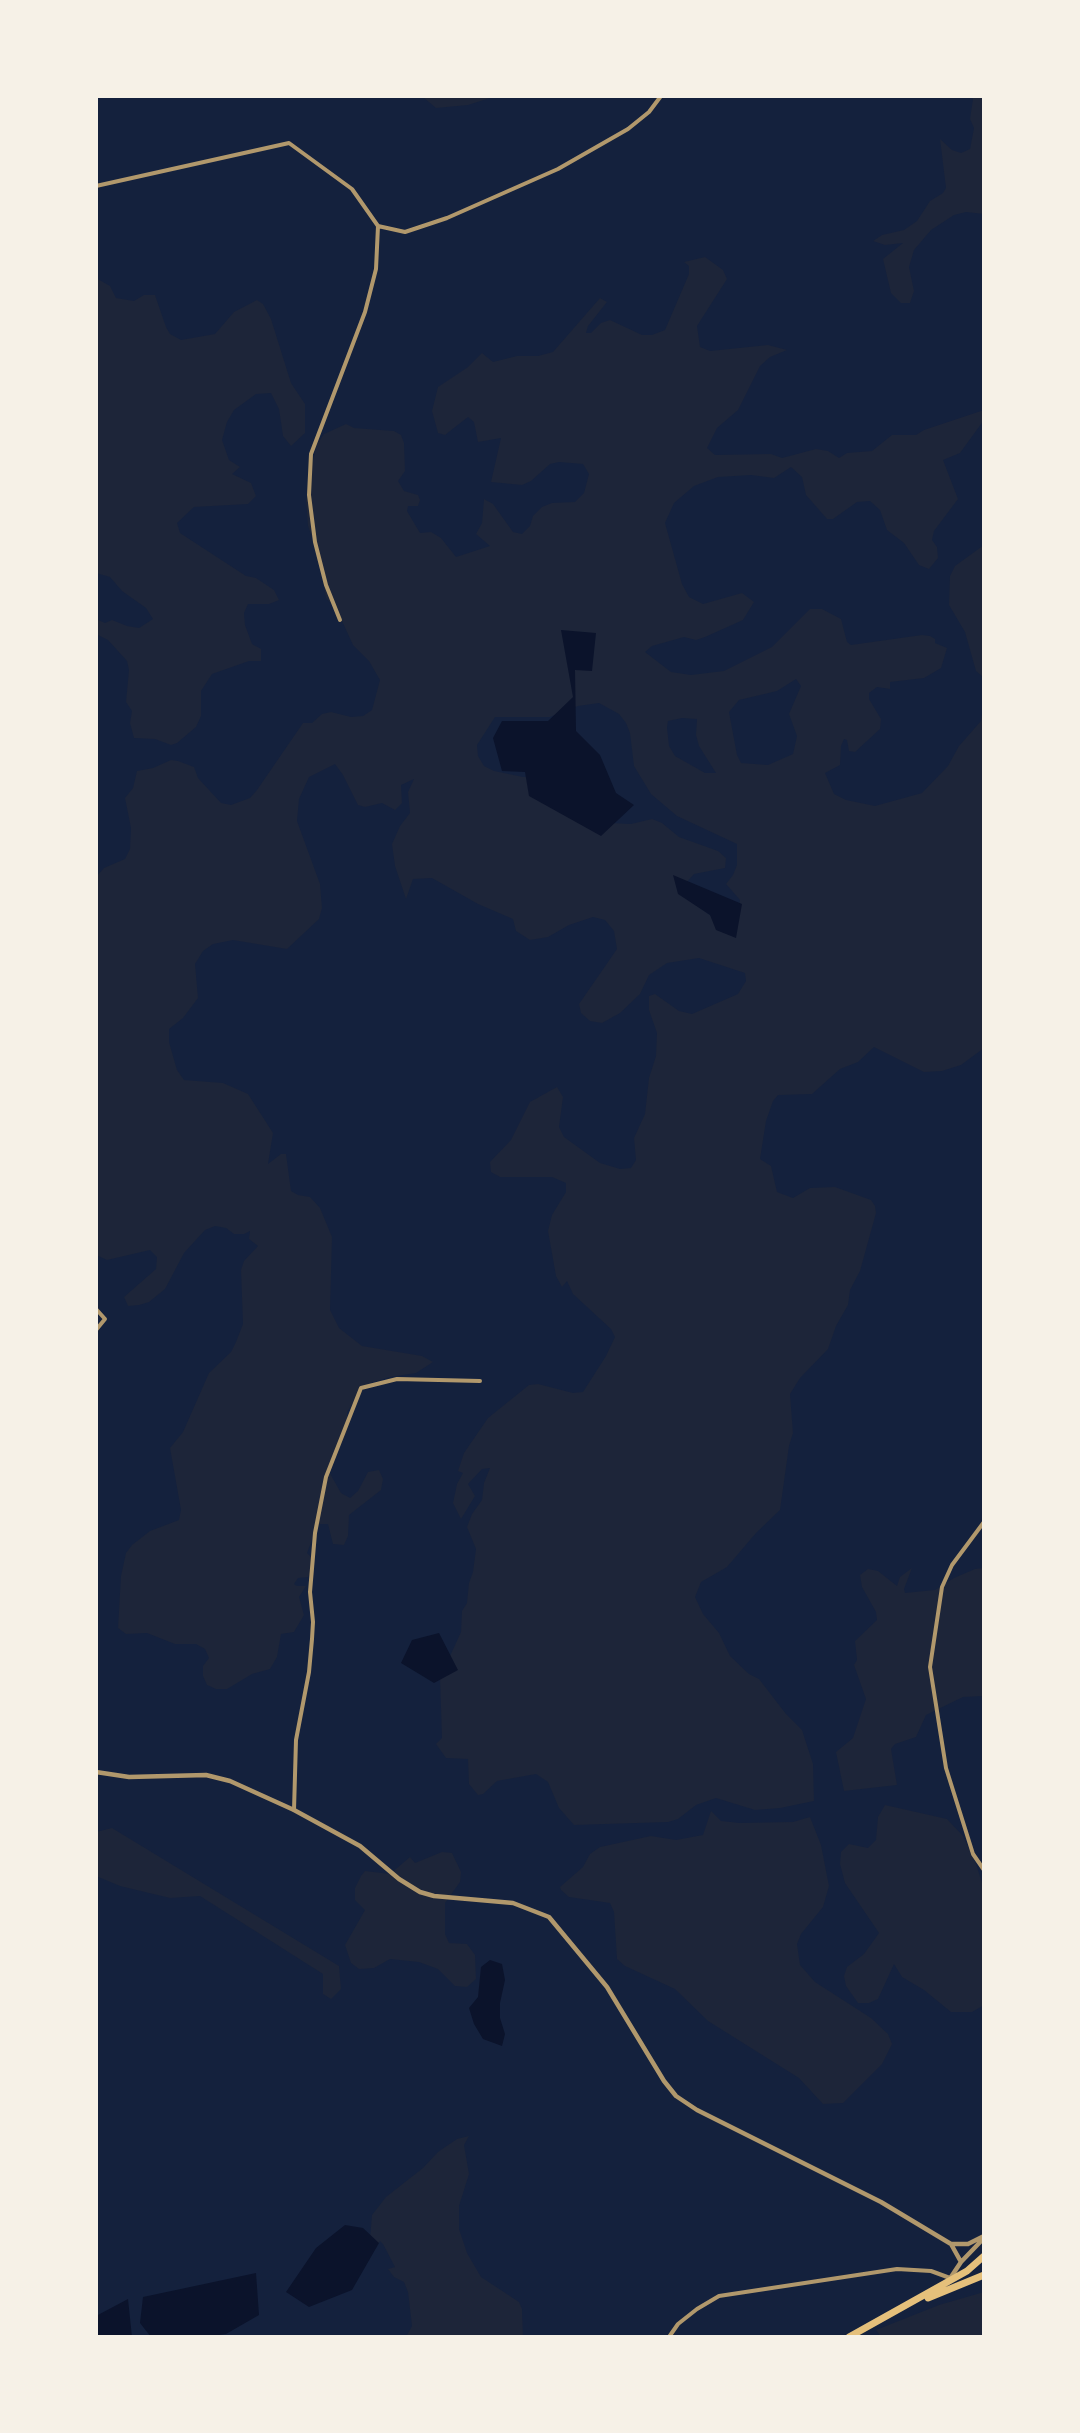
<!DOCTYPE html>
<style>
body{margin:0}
#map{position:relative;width:1080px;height:2433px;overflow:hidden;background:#14213d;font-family:Jost,sans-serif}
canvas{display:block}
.frame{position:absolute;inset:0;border:98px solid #f6f1e7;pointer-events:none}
</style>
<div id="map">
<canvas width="1080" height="2433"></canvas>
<div class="frame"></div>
</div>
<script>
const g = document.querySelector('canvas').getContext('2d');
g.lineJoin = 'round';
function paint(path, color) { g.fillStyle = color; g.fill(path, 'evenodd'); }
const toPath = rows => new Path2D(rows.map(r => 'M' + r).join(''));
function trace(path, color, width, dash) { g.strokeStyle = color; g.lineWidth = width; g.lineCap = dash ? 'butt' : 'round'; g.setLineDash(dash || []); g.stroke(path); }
const green = toPath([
 [496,96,468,105,436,108,423,97],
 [971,96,984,96,984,214,966,212,954,215,931,230,914,250,909,267,914,291,910,303,901,303,891,293,883,259,903,243,885,245,873,241,882,235,904,230,917,221,930,201,943,193,946,188,940,139,952,150,961,153,970,149,974,128,970,119,973,99],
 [705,257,723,270,727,279,697,326,700,347,710,351,768,345,787,350,770,357,760,366,738,410,717,428,707,448,715,455,771,454,782,458,816,449,828,451,839,458,847,453,872,451,892,435,916,435,924,430,984,410,984,420,960,453,943,460,958,499,934,531,932,540,937,547,938,558,929,569,919,565,904,543,887,530,880,510,870,501,857,502,833,519,827,519,806,495,802,477,791,467,774,478,751,475,718,477,694,486,674,503,665,523,682,584,689,597,703,604,742,593,754,602,743,620,705,637,696,640,684,637,652,646,645,652,671,672,691,675,724,671,772,647,810,609,822,609,841,619,847,642,851,645,922,635,930,636,935,639,935,643,947,648,941,668,924,678,890,682,890,689,877,687,869,693,869,699,881,719,880,729,855,752,849,751,847,740,844,739,841,746,840,765,825,773,834,794,846,800,875,806,922,793,948,766,959,746,981,721,984,699,984,1048,961,1065,942,1071,924,1072,874,1047,858,1062,840,1069,812,1094,778,1095,773,1101,766,1121,760,1159,771,1166,777,1192,793,1198,810,1188,835,1187,871,1200,875,1206,876,1213,860,1271,850,1290,848,1305,836,1326,828,1349,800,1378,790,1394,793,1433,789,1446,780,1510,756,1533,727,1567,701,1582,695,1597,703,1614,719,1633,730,1656,749,1674,759,1679,786,1714,802,1730,813,1764,814,1801,780,1808,755,1810,716,1798,696,1805,678,1819,668,1822,574,1825,559,1808,548,1782,536,1774,497,1781,483,1794,478,1795,469,1784,468,1759,446,1758,436,1744,442,1738,440,1678,461,1632,462,1611,467,1603,469,1583,473,1572,476,1549,467,1527,472,1514,482,1500,484,1483,490,1468,482,1469,468,1484,475,1496,461,1519,453,1503,457,1484,463,1473,458,1471,464,1453,488,1418,529,1385,538,1384,573,1393,583,1392,606,1356,615,1337,611,1329,573,1294,567,1281,562,1287,556,1276,548,1231,552,1215,566,1192,566,1183,552,1177,500,1177,491,1172,490,1162,511,1140,530,1102,557,1087,563,1097,559,1127,564,1137,600,1163,620,1169,631,1168,636,1160,634,1138,645,1114,649,1078,656,1056,657,1033,649,1010,649,996,655,994,679,1011,692,1014,738,994,746,981,745,973,699,958,667,963,649,975,640,994,620,1013,602,1023,590,1021,581,1013,579,1004,617,949,614,931,605,920,593,917,569,925,548,937,530,940,516,931,513,919,478,904,432,878,413,879,406,899,395,866,392,844,400,826,410,813,408,792,414,779,401,785,402,803,395,810,382,803,365,807,358,805,343,775,335,764,309,777,299,799,297,821,320,884,322,908,319,919,287,949,233,940,213,944,203,951,195,964,198,998,183,1018,169,1029,169,1042,177,1070,184,1080,223,1083,248,1094,273,1133,268,1164,281,1154,286,1154,291,1191,298,1195,310,1197,320,1208,332,1237,330,1310,339,1328,362,1346,422,1356,433,1362,416,1373,390,1377,370,1383,361,1391,347,1412,347,1432,328,1470,341,1493,350,1498,358,1491,368,1472,379,1470,383,1479,381,1490,349,1515,348,1536,344,1545,333,1544,328,1524,318,1524,307,1553,312,1558,312,1571,308,1577,298,1578,294,1584,297,1586,306,1586,299,1597,304,1615,294,1632,281,1634,277,1657,270,1669,252,1674,227,1689,216,1689,207,1685,203,1676,203,1666,209,1658,205,1649,196,1644,175,1644,147,1633,126,1634,118,1628,121,1576,126,1553,132,1545,150,1531,179,1520,181,1510,170,1448,183,1432,209,1373,231,1352,236,1342,243,1324,241,1270,244,1261,258,1246,249,1239,250,1231,244,1234,234,1234,226,1228,215,1226,205,1230,184,1253,165,1289,149,1302,139,1305,128,1306,124,1297,156,1269,157,1257,150,1250,107,1260,96,1255,96,877,104,868,125,859,130,849,131,828,125,798,133,788,137,771,153,768,171,760,178,761,194,767,198,778,221,803,231,805,250,798,257,790,303,723,312,723,322,714,331,712,351,717,363,716,372,710,380,680,369,661,353,645,337,610,326,598,319,557,308,526,306,501,312,474,312,464,317,444,324,434,346,424,354,428,394,431,401,435,404,443,405,471,398,481,404,491,418,495,420,500,418,506,408,506,407,511,420,533,431,532,441,538,456,557,490,546,476,534,482,523,484,499,493,504,513,532,522,534,530,526,533,516,542,507,552,503,575,502,584,493,589,474,583,464,559,462,550,464,531,481,522,485,491,482,501,438,478,442,474,422,468,417,445,435,438,433,432,411,438,387,468,367,482,353,493,362,517,356,538,356,553,352,600,298,607,302,588,326,586,333,591,333,601,323,610,320,642,335,652,335,665,330,689,274,689,266,684,262],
 [796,679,801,686,789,714,797,736,793,754,768,765,741,763,737,755,729,712,739,700,777,691],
 [599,703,619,714,626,723,630,733,634,766,651,794,677,816,737,844,737,865,733,875,726,884,740,900,737,920,718,921,690,901,687,882,694,874,725,868,726,858,718,851,679,837,662,823,652,819,631,824,610,823,537,777,523,777,494,771,484,766,478,756,477,745,495,717,550,717,578,706],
 [682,718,697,719,696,735,699,746,716,773,705,773,675,756,669,746,667,727,668,721],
 [96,278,110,286,116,298,134,301,144,295,155,295,166,327,170,334,181,340,215,334,234,312,257,300,263,304,271,319,291,383,305,404,305,433,291,446,283,436,279,409,271,393,256,394,234,410,227,422,222,440,229,460,240,467,232,474,251,483,256,496,248,504,194,507,177,523,180,533,246,576,256,578,274,590,279,600,269,604,248,604,244,613,245,625,252,644,261,649,261,661,249,661,212,674,201,691,201,716,196,727,177,743,171,745,155,739,134,738,130,723,132,711,126,702,129,670,127,661,108,640,96,634,96,619,105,623,112,620,127,626,139,628,153,619,146,608,122,591,110,577,96,573],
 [984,545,984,678,976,671,965,632,949,605,950,576,955,566],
 [912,1568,904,1589,905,1593,935,1590,954,1578,975,1569,984,1568,984,1696,963,1697,926,1715,916,1737,895,1744,891,1749,897,1785,844,1791,836,1752,853,1738,866,1699,854,1665,857,1660,855,1641,877,1620,876,1612,862,1587,860,1575,868,1569,878,1571,897,1586,900,1577],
 [885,1805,947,1819,963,1836,976,1864,984,1889,984,2005,972,2012,951,2012,924,1990,902,1977,894,1964,878,1999,869,2003,858,2003,846,1986,844,1976,847,1967,864,1954,879,1933,845,1883,840,1864,841,1852,849,1844,868,1848,876,1840,878,1817],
 [711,1811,721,1821,740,1823,793,1822,810,1817,821,1845,829,1886,823,1907,801,1934,797,1944,800,1965,815,1982,871,2018,888,2034,892,2044,882,2064,843,2103,823,2104,799,2078,708,2021,675,1989,625,1966,617,1959,614,1912,610,1903,569,1897,561,1890,560,1887,583,1867,590,1854,600,1847,651,1836,676,1840,703,1835],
 [112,1828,339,1966,341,1989,331,1999,323,1994,323,1974,200,1896,170,1898,120,1886,96,1876,96,1832],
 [442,1852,452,1853,461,1872,460,1882,445,1903,445,1934,449,1943,467,1944,475,1955,476,1979,467,1987,455,1986,438,1969,419,1962,390,1959,374,1968,359,1969,351,1963,345,1945,365,1910,355,1900,355,1888,361,1876,365,1871,390,1874,410,1857,415,1863],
 [469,2136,464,2145,469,2174,459,2206,459,2229,467,2253,481,2277,519,2302,522,2309,523,2337,406,2337,412,2326,408,2292,404,2282,394,2277,388,2269,395,2267,383,2244,380,2241,376,2248,370,2239,372,2215,386,2197,423,2168,438,2152,457,2139],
 [984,2292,984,2337,881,2337,876,2330,939,2305]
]);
const water = toPath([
 [561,630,596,633,592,671,575,670,576,731,600,755,616,793,634,805,601,836,529,796,525,772,502,771,493,738,502,721,548,721,573,697],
 [673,875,742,904,736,938,716,930,710,915,678,894],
 [439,1633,458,1670,434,1683,401,1663,412,1640],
 [490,1960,502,1964,505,1980,500,2003,500,2018,505,2034,502,2046,483,2039,474,2024,469,2008,478,1997,481,1967],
 [345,2225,363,2228,379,2243,352,2290,309,2307,286,2292,316,2248],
 [256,2273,259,2315,226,2334,205,2337,151,2337,140,2323,143,2297],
 [128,2299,132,2337,96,2337,96,2316]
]);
const minor = toPath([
 [96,186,289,143,352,189,378,226,405,232,447,218,558,169,628,129,649,112,661,96],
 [340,620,326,585,315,542,309,495,311,454,365,312,376,269,378,226],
 [96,1309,105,1319,96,1330],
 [984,1522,952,1565,942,1587,930,1667,946,1768,973,1854,984,1870],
 [294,1810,296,1740,309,1672,312,1639,313,1622,310,1592,315,1533,326,1477,361,1388,397,1379,480,1381],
 [669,2337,678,2324,697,2309,719,2296,897,2269,931,2271,950,2278]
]);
const tertiary = toPath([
 [96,1772,129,1777,206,1775,230,1781,294,1810,360,1846,399,1879,420,1892,434,1896,513,1903,549,1917,607,1987,664,2081,676,2096,697,2110,881,2202,951,2244,961,2262,949,2280],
 [951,2244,968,2244,984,2236],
 [961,2262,984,2238]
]);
const trunk = toPath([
 [928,2298,984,2275],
 [849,2337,967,2271,984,2256]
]);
paint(green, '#1d2539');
paint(water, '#0b132b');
trace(minor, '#b1986c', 4);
trace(tertiary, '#b1986c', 4.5);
trace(trunk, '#e5c07b', 7);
</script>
